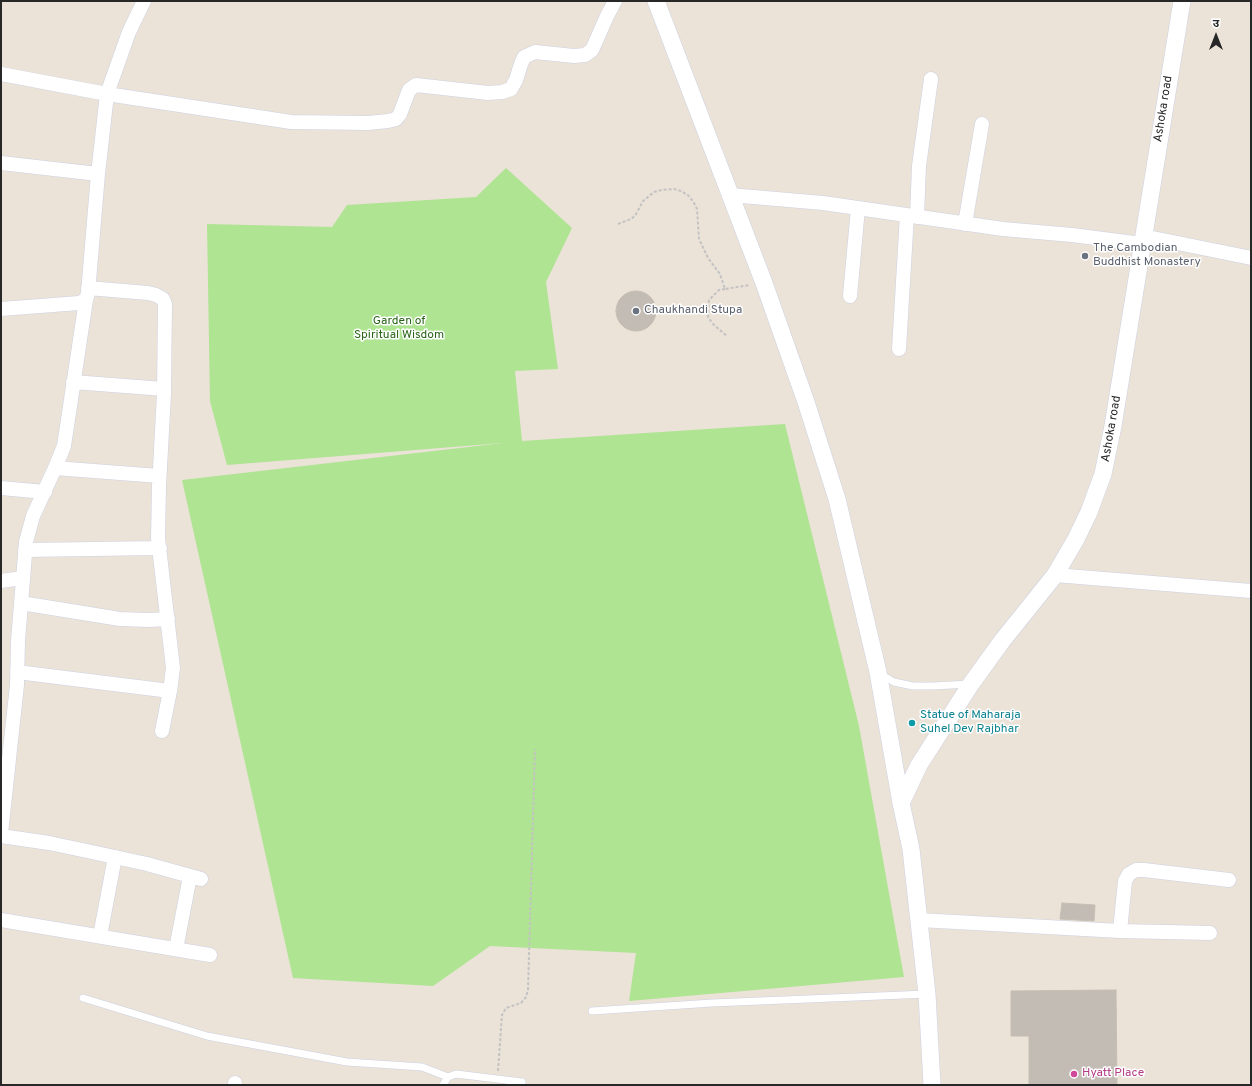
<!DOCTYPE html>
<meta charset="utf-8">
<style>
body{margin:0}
#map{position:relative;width:1252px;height:1086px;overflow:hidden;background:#ebe2d8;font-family:Overpass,"Noto Sans Devanagari",sans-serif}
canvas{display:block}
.frame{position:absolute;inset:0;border:2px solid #272727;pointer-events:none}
.north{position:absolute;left:1196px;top:16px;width:40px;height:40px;-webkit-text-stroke:3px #fff;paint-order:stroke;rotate:0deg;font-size:11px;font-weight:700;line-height:16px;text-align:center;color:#272727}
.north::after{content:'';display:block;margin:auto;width:14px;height:18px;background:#272727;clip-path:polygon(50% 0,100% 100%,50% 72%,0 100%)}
</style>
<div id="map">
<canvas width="1252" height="1086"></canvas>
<div class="frame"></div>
<div class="north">उ</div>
</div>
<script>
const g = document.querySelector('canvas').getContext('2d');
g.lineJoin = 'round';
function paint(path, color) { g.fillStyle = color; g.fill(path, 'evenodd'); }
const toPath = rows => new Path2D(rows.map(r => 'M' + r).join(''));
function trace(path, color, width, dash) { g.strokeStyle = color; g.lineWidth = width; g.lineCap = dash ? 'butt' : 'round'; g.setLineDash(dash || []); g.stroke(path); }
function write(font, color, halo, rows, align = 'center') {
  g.font = font + ' Overpass,sans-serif'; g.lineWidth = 3; g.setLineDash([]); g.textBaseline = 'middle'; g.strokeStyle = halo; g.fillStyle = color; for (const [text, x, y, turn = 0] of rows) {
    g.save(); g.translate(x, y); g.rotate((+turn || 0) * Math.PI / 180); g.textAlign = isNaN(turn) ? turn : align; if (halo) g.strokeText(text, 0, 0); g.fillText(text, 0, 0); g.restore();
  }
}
const green = toPath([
 [506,168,572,228,546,282,558,369,515,371,522,441,785,424,859,726,904,977,629,1001,636,953,490,946,433,986,293,978,182,480,503,443,227,465,210,401,207,224,332,227,347,205,476,197]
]);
const building = toPath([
 '616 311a20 20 0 1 1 40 0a20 20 0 1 1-40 0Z',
 [1062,903,1095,905,1094,921,1060,919,1062,903],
 [1116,990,1117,1085,1029,1085,1029,1036,1011,1036,1011,991,1116,990]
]);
const path = toPath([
 [618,224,631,219,635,216,643,201,654,192,662,190,674,189,681,191,689,196,694,203,697,209,699,239,708,258,720,274,725,289,750,285],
 [725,289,719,290,709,300,708,317,713,324,727,336],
 [498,1071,502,1015,506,1008,521,1003,526,997,528,990,535,749]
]);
const service = toPath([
 [880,674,894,682,913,686,933,686,969,684],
 [83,998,207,1036,347,1062,422,1067,448,1077],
 [592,1011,712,1003,927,994],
 [443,1085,448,1077,456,1074,522,1082]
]);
const minor = toPath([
 [1,74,107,94,291,122,368,123,388,121,396,119,400,114,409,90,416,85,488,93,502,92,511,89,516,80,521,64,524,57,535,52,574,56,585,55,592,50,607,16,615,1],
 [1,163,98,174],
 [730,195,823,203,1003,229,1072,235,1142,244],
 [917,217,919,166,931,79],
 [965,224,982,124],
 [1143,236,1251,258],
 [88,288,148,293,156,295,163,299,165,304,164,394,159,486,158,538,173,668,170,691,162,731],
 [850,296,858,208],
 [1,309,79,303,86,300,88,293,98,174,107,94,129,32,144,1],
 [899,349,907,215],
 [73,382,164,389],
 [55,468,159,476],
 [1,488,45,492],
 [25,550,160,548],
 [1055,575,1251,591],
 [1,581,22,578],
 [21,603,120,619,149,620,168,619],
 [17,672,170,691],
 [1,833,17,685,18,641,26,542,33,516,55,468,64,446,86,300],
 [1,836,49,843,87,851,147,864,201,879],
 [1,920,210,955],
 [919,920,1120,931,1210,933],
 [1120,931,1125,881,1129,874,1136,870,1144,870,1229,880],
 [100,936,115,857],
 [176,949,190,876],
 [235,1085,235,1083]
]);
const tertiary = toPath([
 [656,1,764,283,806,402,837,499,878,672,901,803,911,849,927,994,932,1085],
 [901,803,919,765,971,684,1002,641,1055,575,1076,539,1089,512,1103,474,1113,426,1182,1]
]);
const markers = [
 [1085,256,4,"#6b7280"],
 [636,311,4,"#6b7280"],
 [912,723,4,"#0f9aa8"],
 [1074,1074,4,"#d1479c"]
];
const streetNames = [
 ["Ashoka road",1164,109,-81],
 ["Ashoka road",1112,429,-80]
];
const worshipNames = [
 ["The Cambodian",1093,249],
 ["Buddhist Monastery",1093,263],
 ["Chaukhandi Stupa",644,311]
];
const parkNames = [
 ["Garden of",399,322],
 ["Spiritual Wisdom",399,336]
];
const cultureNames = [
 ["Statue of Maharaja",920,716],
 ["Suhel Dev Rajbhar",920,730]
];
const hotelNames = [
 ["Hyatt Place",1082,1074]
];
paint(green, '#aee492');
paint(building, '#c2bcb5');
trace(building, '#c5beb2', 1);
trace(service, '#cdd1e1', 8);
trace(minor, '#cdd1e1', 15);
trace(tertiary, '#cdd1e1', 18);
trace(path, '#c3c3c3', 2, [3, 2]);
trace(service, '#fff', 7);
trace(minor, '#fff', 14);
trace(tertiary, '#fff', 17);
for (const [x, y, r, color] of markers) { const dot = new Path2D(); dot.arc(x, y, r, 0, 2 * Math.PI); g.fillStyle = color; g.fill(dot); trace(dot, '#fff', 1.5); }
write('12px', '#272727', '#fff', streetNames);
write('12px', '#5b616d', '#fff', worshipNames, 'left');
write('12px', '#286417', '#fff', parkNames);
write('12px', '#0d838f', '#fff', cultureNames, 'left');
write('12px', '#b23c85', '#fff', hotelNames, 'left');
</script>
